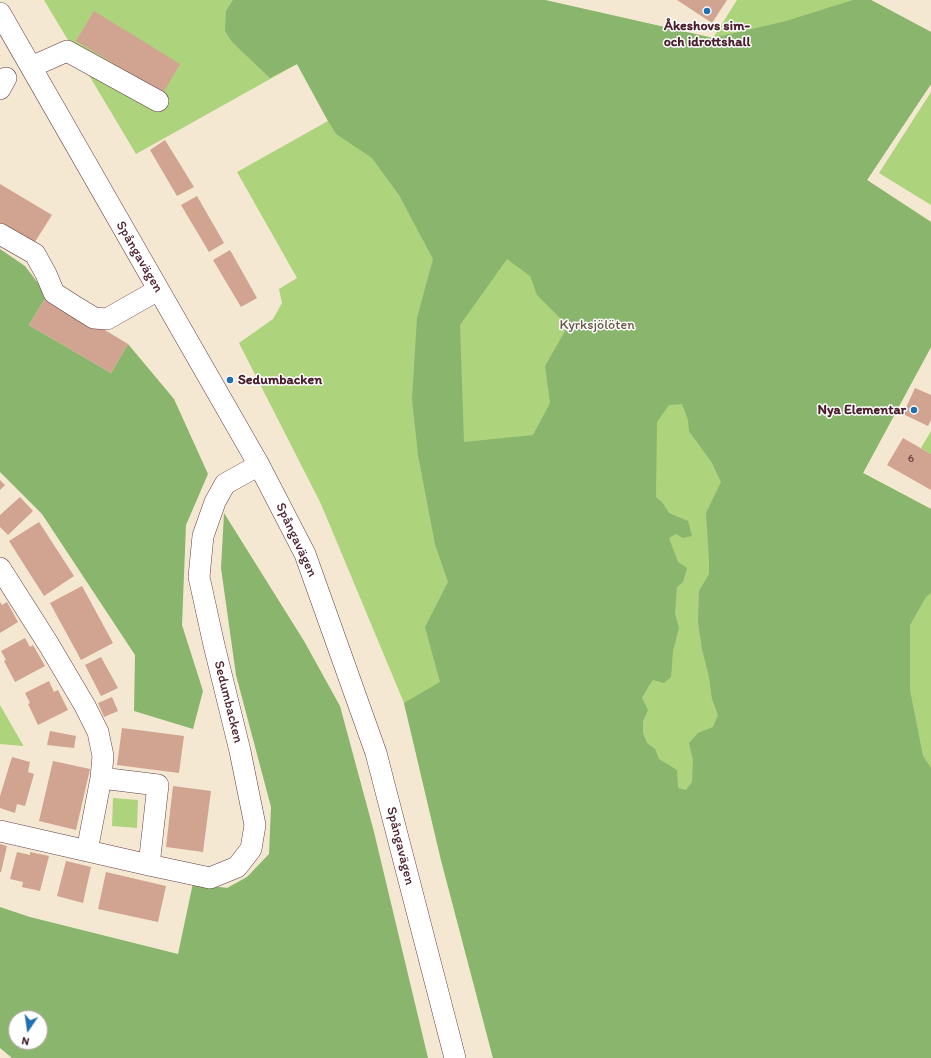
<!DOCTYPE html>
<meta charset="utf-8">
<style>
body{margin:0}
#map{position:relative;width:931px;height:1058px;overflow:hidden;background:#f5e8d2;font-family:Itim,sans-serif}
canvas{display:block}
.north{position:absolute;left:8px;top:1010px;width:40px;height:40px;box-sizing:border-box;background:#fff;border:1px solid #b7a5aa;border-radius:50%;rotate:193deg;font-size:11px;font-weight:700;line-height:16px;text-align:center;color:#4a1f2b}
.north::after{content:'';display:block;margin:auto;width:14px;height:18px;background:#1f6fb2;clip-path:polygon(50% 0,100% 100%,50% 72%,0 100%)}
</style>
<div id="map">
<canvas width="931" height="1058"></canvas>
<div class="north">N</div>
</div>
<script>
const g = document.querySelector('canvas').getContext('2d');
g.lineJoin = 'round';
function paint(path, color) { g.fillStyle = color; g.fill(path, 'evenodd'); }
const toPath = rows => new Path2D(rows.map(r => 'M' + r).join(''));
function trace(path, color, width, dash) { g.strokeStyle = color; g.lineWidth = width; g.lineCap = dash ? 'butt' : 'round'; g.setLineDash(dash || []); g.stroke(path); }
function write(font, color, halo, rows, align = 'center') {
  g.font = font + ' Itim,sans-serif'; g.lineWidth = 3; g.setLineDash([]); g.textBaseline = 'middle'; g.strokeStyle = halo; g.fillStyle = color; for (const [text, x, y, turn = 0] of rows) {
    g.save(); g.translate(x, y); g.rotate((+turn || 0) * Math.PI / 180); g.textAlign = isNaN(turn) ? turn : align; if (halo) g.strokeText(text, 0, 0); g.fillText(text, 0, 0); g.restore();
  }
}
const green = toPath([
 [44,0,545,0,713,38,737,0,871,0,931,32,931,84,867,180,931,222,931,347,863,473,931,509,931,1058,493,1058,441,860,404,703,321,504,239,343,273,319,282,303,279,289,297,278,237,172,328,121,297,64,136,154],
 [931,92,931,205,879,173],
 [931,431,931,454,921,448],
 [0,705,23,745,23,746,0,744],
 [113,798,138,800,137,828,112,826]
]);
const forest = toPath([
 [233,0,545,0,713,38,786,21,853,0,871,0,931,32,931,84,867,180,931,222,931,347,863,473,931,509,931,593,926,597,910,625,910,690,923,756,931,768,931,1058,493,1058,441,860,404,703,440,682,425,627,448,582,435,544,418,455,412,399,417,318,433,259,399,195,372,158,336,134,328,121,297,64,270,78,232,42,225,31,226,11],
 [507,259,530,276,537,295,568,326,545,366,550,403,533,435,464,442,460,325],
 [682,404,688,420,689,431,712,463,721,482,706,513,709,560,709,574,699,591,698,622,702,649,709,677,712,699,718,715,713,727,698,733,689,743,693,760,692,782,686,790,678,788,677,770,659,759,655,749,647,743,643,733,643,721,648,710,642,698,650,684,653,680,664,683,671,677,673,651,679,628,675,613,677,587,683,582,687,568,678,562,669,538,676,534,683,538,692,536,688,521,669,513,662,502,656,497,657,422,669,405],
 [0,249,25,266,47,295,29,325,111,373,128,344,174,399,208,474,186,525,182,625,203,691,193,729,134,711,135,655,42,514,0,472],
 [224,513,304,641,340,706,374,832,428,1058,12,1058,0,1048,0,907,30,917,178,954,193,883,227,888,247,877,269,854,271,807,236,675,221,568],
 [16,1018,40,1018,40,1042,16,1042]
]);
const building = toPath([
 [677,0,727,0,712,23],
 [94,11,180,64,163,93,76,41],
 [165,140,194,187,177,196,150,150],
 [0,184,52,215,33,245,0,226],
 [197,196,224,243,209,252,181,205],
 [230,250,257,298,241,307,213,260],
 [47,295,128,344,111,373,29,325],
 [915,388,931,395,931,420,928,426,903,414],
 [903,438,931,454,931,490,887,465],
 [0,480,5,485,0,490],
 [20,497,33,511,8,535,0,527,0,515],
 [39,522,74,576,44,596,9,541],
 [82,586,113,643,81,660,50,603],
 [0,602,2,605,7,602,18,622,0,633],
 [25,638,30,647,33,645,45,666,15,682,4,661,6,660,1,651],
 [101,657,118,688,101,696,85,665],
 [49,681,54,692,58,690,68,710,38,725,28,704,30,703,25,693],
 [112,697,118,711,104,717,98,703],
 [122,728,184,736,179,773,117,765],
 [50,731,76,736,74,748,47,745],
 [12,757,30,762,28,772,34,774,25,806,17,804,15,813,0,808,0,796],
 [53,761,90,769,76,830,39,821],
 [173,786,211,791,203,852,166,847],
 [0,844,7,846,1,872,0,872],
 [17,852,30,855,30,852,49,856,40,891,22,887,23,882,10,879],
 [66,861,91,867,83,903,57,896],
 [106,872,166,886,158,922,98,909]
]);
const minor = toPath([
 [0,13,259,465,305,554,376,753,455,1058],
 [31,67,67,51,158,101],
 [0,89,6,78],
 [0,234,35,254,46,274,54,293,76,307,94,318,107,319,158,290],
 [0,568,49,645,85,706,98,732,103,756,101,778,87,851],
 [0,831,149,865,158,785,101,778],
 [149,865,210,878,237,867,251,849,255,825,240,751,214,645,199,577,203,536,215,502,225,484,259,465]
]);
const markers = [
 [707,11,4,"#1f6fb2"],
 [230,380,4,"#1f6fb2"],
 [914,410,4,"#1f6fb2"]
];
const numberNames = [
 ["6",911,459]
];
const poiNames = [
 ["Åkeshovs sim-",707,26],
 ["och idrottshall",707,42],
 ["Sedumbacken",238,380,"left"],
 ["Nya Elementar",906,410,"right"]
];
const streetNames = [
 ["Spångavägen",139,257,60],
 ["Spångavägen",296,540,65],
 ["Sedumbacken",228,702,76],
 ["Spångavägen",400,846,76]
];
const parkNames = [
 ["Kyrksjölöten",597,325]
];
paint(green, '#aed37d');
paint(forest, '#8ab56c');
paint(building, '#d1a391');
trace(minor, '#643d44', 22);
trace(minor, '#fff', 21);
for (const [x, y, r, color] of markers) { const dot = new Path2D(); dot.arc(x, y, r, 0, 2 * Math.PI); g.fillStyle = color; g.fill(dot); trace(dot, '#fff', 1.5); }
write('12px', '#6c4044', null, numberNames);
write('bold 14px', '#4a1f2b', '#fff', poiNames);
write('14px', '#4a1f2b', '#fff', streetNames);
write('14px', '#685544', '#fff', parkNames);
</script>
